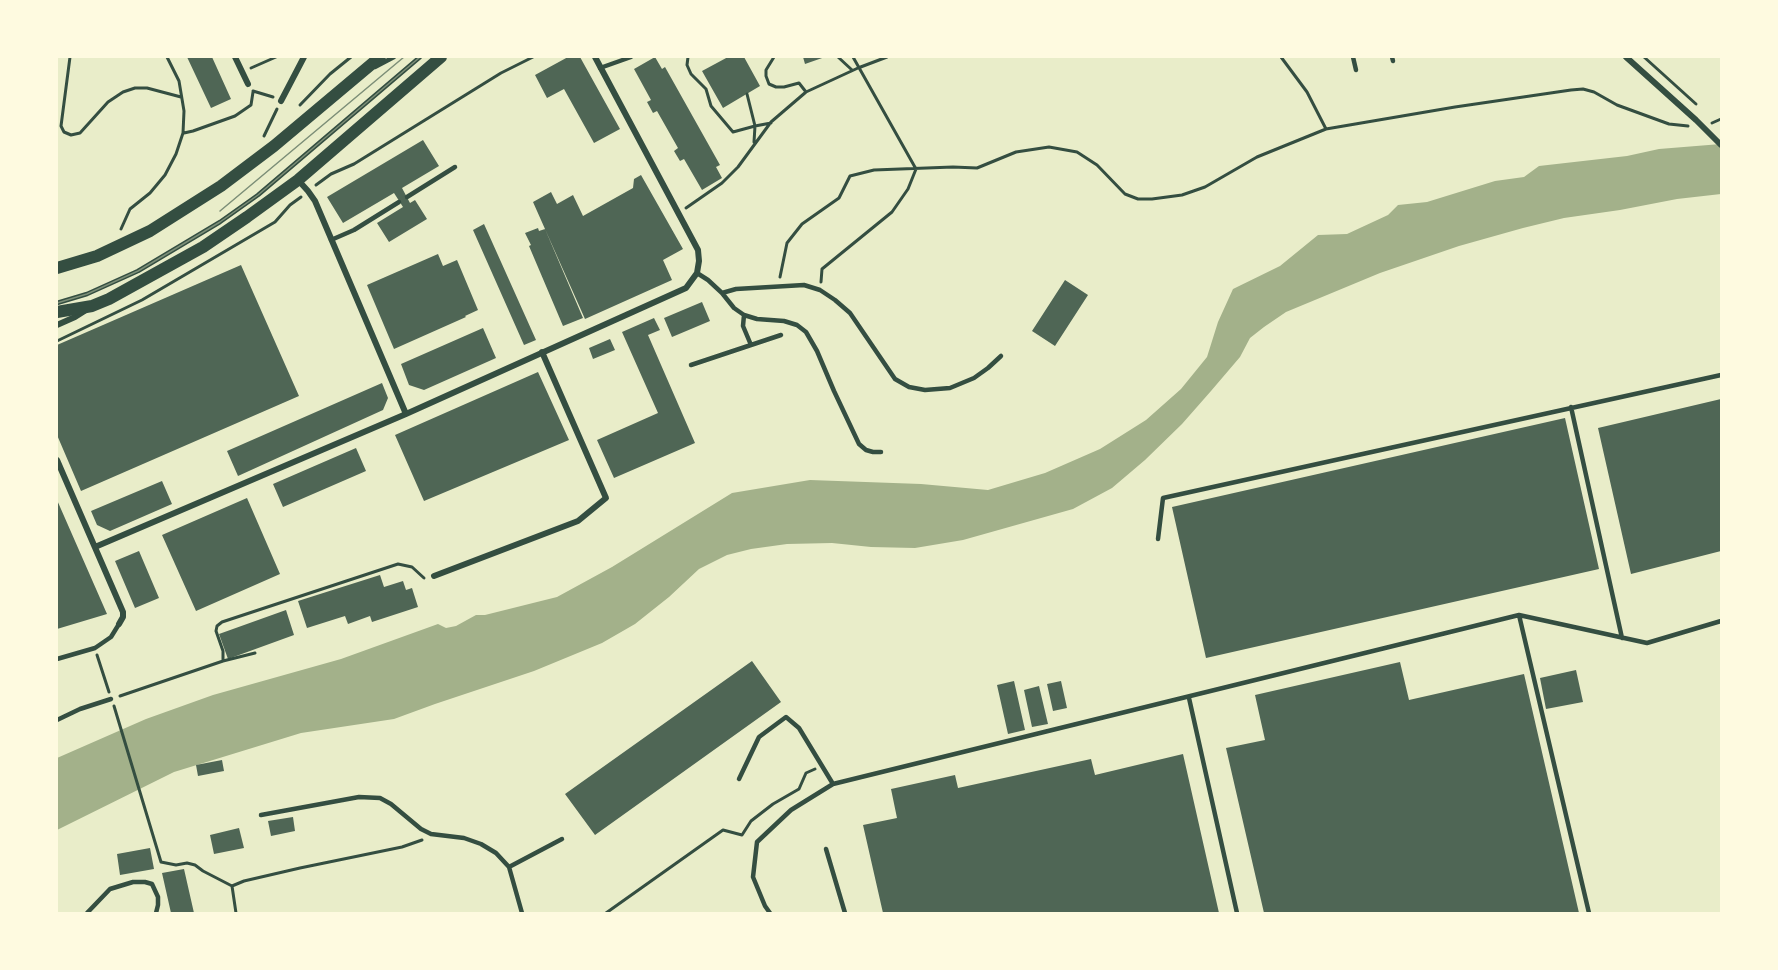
<!DOCTYPE html>
<style>
body{margin:0}
#map{position:relative;width:1778px;height:970px;overflow:hidden;background:#e9edc9;font-family:"Space Grotesk",sans-serif}
canvas{display:block}
.frame{position:absolute;inset:0;border:58px solid #fefae0;pointer-events:none}
</style>
<div id="map">
<canvas width="1778" height="970"></canvas>
<div class="frame"></div>
</div>
<script>
const g = document.querySelector('canvas').getContext('2d');
g.lineJoin = 'round';
function paint(path, color) { g.fillStyle = color; g.fill(path, 'evenodd'); }
const toPath = rows => new Path2D(rows.map(r => 'M' + r).join(''));
function trace(path, color, width, dash) { g.strokeStyle = color; g.lineWidth = width; g.lineCap = dash ? 'butt' : 'round'; g.setLineDash(dash || []); g.stroke(path); }
const water = toPath([
 [1721,144,1721,194,1677,199,1620,210,1564,218,1523,228,1459,246,1380,273,1286,312,1264,327,1250,338,1240,357,1211,391,1182,424,1145,460,1112,488,1073,509,963,540,915,548,871,547,832,543,787,544,751,549,727,555,699,569,669,597,635,624,602,643,534,671,435,704,394,719,301,733,174,772,57,830,57,758,146,719,213,695,341,659,438,624,446,628,456,626,476,615,485,615,557,597,612,567,732,493,810,480,921,484,988,490,1045,473,1100,449,1146,420,1181,389,1207,357,1218,322,1233,289,1280,266,1318,235,1347,234,1388,215,1398,205,1427,202,1495,181,1524,177,1539,166,1627,156,1659,149]
]);
const building = toPath([
 [187,57,212,57,231,99,211,108],
 [568,57,580,57,620,129,594,143,564,89,547,98,535,75],
 [655,57,662,69,665,67,720,165,716,167,722,178,702,190,684,159,680,161,674,151,678,148,657,111,653,113,647,102,651,100,634,69],
 [728,57,744,57,760,86,723,108,702,71],
 [803,57,825,57,805,64],
 [423,140,439,166,402,188,410,203,415,200,427,219,389,242,377,223,403,207,394,193,343,223,327,197],
 [641,175,683,249,663,260,672,280,585,319,533,202,551,192,557,204,573,195,583,216,633,188,634,179],
 [484,224,536,340,524,345,473,230],
 [538,228,539,231,545,229,583,318,563,326,529,246,531,245,525,233],
 [438,254,443,266,457,260,478,310,465,316,466,317,394,349,367,285],
 [241,265,299,396,81,491,57,435,57,345],
 [1065,280,1088,295,1055,346,1032,331],
 [702,302,710,321,672,337,664,318],
 [654,318,660,330,648,335,695,443,614,478,597,440,658,413,622,332],
 [483,328,496,358,424,390,409,385,401,364],
 [610,339,615,350,593,359,589,348],
 [538,372,569,440,424,501,395,435],
 [382,383,388,398,383,410,238,476,227,451],
 [1721,399,1721,551,1631,574,1598,428],
 [1565,418,1599,569,1206,658,1172,507],
 [356,448,366,471,283,507,273,484],
 [162,481,172,504,110,531,97,525,91,511],
 [247,498,280,574,196,611,162,535],
 [57,500,107,614,57,629],
 [139,551,159,598,135,608,115,561],
 [380,575,384,587,403,581,406,590,412,588,418,607,372,622,370,616,348,624,345,616,307,628,298,601],
 [286,610,294,635,228,659,219,634],
 [752,661,781,702,595,835,565,794],
 [1400,662,1409,700,1524,674,1579,913,1264,913,1226,748,1265,740,1255,695],
 [1576,670,1583,702,1546,709,1540,678],
 [1014,681,1025,730,1008,734,997,685],
 [1061,681,1067,708,1053,711,1047,684],
 [1039,686,1048,724,1032,727,1024,690],
 [1183,754,1219,913,883,913,863,825,897,818,891,789,955,775,958,788,1091,759,1095,775],
 [222,760,224,771,198,776,196,765],
 [293,817,295,831,271,836,268,821],
 [239,828,244,848,214,854,210,835],
 [150,848,154,869,120,875,117,854],
 [184,869,194,913,171,913,162,873]
]);
const path = toPath([
 [70,57,61,126,64,132,71,135,80,133,108,102,123,92,135,88,147,88,181,97],
 [688,57,687,65,691,74,706,89,711,106,733,132,755,126,754,142],
 [774,57,766,70,766,76,769,84,776,87,784,87,799,83,806,92],
 [838,57,852,70],
 [1281,57,1307,92,1326,129],
 [1644,57,1696,104],
 [251,68,276,57],
 [253,91,273,97],
 [747,94,755,126,771,123],
 [300,105,330,74,351,57],
 [1712,123,1721,119],
 [184,133,193,131,235,116,251,105,253,92],
 [264,136,277,109],
 [316,185,331,174,354,164,501,73,533,57],
 [686,208,722,183,738,167,771,122,806,92,858,68,887,57],
 [121,229,130,209,150,193,165,175,176,154,183,133,184,111,179,81,167,57],
 [780,277,787,243,802,224,839,198,850,176,874,170,953,167,977,168,1016,152,1049,147,1077,152,1097,165,1125,194,1138,199,1152,199,1182,195,1205,187,1257,157,1326,129,1455,107,1571,90,1583,89,1594,92,1617,105,1669,124,1688,126],
 [821,282,822,269,892,212,908,189,916,169,853,57],
 [57,341,142,300,275,222,290,205,301,197],
 [97,655,109,692],
 [223,661,223,651,216,631,217,626,222,622,398,564,412,567,424,578],
 [120,696,223,661,255,653],
 [114,706,161,862,176,865,187,863,195,865,203,871,232,886,236,913],
 [232,886,244,881,300,868,402,847,422,840],
 [606,913,723,830,742,835,751,821,773,804,799,789,806,773,815,769]
]);
const service = toPath([
 [1353,57,1356,70],
 [1392,57,1393,61],
 [375,67,394,57],
 [600,68,631,57],
 [407,197,455,167],
 [331,240,354,230,399,202],
 [697,273,708,280,722,293,734,308,744,315,757,319,784,321,797,325,806,332,817,351,834,391,859,444,866,450,873,452,881,452],
 [722,293,736,289,804,285,820,290,835,300,850,313,895,379,909,387,925,390,950,388,974,378,988,368,1001,356],
 [57,303,87,294,138,271,220,222,258,195,420,57],
 [751,345,781,335],
 [691,365,751,345,743,326,744,315],
 [1571,407,1622,638],
 [1158,539,1163,498,1721,375],
 [1519,615,1589,913],
 [57,659,95,648,111,637,119,624],
 [1189,698,1237,913],
 [57,720,80,709,111,699],
 [739,779,759,737,786,717,799,728,833,784],
 [261,815,359,797,380,798,391,804,421,829,431,834,464,838,481,844,496,853,509,867],
 [826,849,845,913],
 [87,913,110,889,133,882,145,882,152,884,158,897,158,905,156,913],
 [522,913,509,867,562,839],
 [770,913,765,906,753,877,757,842,791,810,833,784,1519,615,1647,643,1721,621]
]);
const minor = toPath([
 [235,57,248,84],
 [1626,57,1696,120,1721,145],
 [281,101,304,57],
 [298,180,308,191,315,201,406,414],
 [57,325,75,317,86,310],
 [57,460,123,612,123,617,119,624],
 [95,547,406,414,686,288,697,273,699,261,698,250,595,57],
 [434,576,578,521,606,498,542,352]
]);
const secondary = toPath([
 [57,268,97,256,150,231,221,186,274,146,380,57],
 [57,312,92,306,109,299,203,247,247,217,298,180,441,57]
]);
const tram = toPath([
 [220,211,404,57],
 [57,303,87,294,138,271,220,222,258,195,420,57]
]);
paint(water, '#a3b18a');
paint(building, '#4f6655');
trace(path, '#344e41', 3);
trace(service, '#344e41', 4.5);
trace(minor, '#344e41', 6);
trace(secondary, '#344e41', 12);
trace(tram, '#7c8e77', 1.5);
</script>
